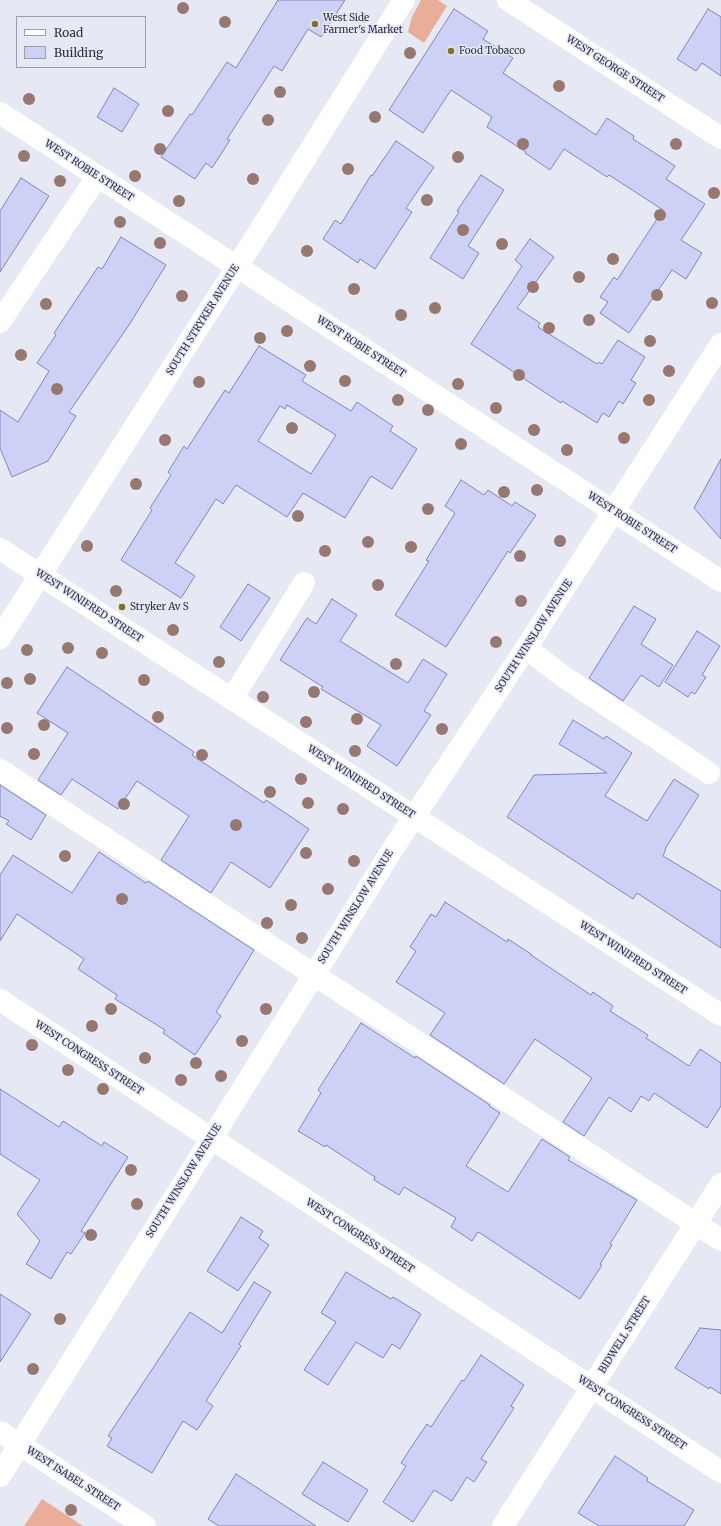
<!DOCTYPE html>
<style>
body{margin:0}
#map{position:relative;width:721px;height:1526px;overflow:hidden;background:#e6e8f4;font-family:Merriweather,serif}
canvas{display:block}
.legend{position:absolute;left:16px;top:16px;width:130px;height:52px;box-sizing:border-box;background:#e6e8f4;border:1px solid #9c9dae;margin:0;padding:5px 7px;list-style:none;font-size:12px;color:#2c2d45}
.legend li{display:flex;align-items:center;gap:8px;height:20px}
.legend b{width:20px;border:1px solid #9c9dae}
</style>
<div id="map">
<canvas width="721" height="1526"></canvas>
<ul class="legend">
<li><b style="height:5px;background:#fff"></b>Road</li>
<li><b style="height:11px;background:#ced1f6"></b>Building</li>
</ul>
</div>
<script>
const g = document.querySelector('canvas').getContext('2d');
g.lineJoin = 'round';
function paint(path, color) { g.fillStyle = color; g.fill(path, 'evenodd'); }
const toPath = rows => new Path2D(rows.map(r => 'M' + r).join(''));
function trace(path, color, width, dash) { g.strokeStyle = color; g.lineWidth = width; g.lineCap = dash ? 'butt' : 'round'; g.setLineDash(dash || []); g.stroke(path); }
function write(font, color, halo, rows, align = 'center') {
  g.font = font + ' Merriweather,serif'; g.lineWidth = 3; g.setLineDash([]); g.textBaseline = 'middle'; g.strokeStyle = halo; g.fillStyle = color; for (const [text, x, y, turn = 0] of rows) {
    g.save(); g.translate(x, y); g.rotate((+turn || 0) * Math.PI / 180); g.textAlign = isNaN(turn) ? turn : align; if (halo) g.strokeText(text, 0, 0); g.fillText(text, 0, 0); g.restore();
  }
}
const green = toPath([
 [421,0,438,0,447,6,424,43,408,32,412,17],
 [42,1499,83,1526,24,1526]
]);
const building = toPath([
 [278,0,345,0,321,37,308,29,282,71,274,66,227,139,230,140,212,168,206,163,195,179,161,157,190,114,192,115,227,62,236,68,278,0],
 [454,9,488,31,483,39,513,58,503,73,596,135,607,118,634,136,633,139,675,166,666,179,705,204,681,240,702,253,686,279,672,270,629,333,600,313,608,302,600,297,614,277,617,280,663,210,609,175,607,177,564,149,550,170,525,153,526,152,487,127,492,117,451,90,423,133,389,110,454,9],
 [708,9,721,17,721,76,702,63,696,71,677,59,708,9],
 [114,88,139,104,122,132,97,117,114,88],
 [396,141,434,167,406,208,412,212,375,269,360,259,358,263,323,239,335,220,341,224,371,175,372,176,396,141],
 [481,175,504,190,468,246,479,253,463,279,430,258,459,212,457,211,481,175],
 [21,178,49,196,0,272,0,211,21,178],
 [121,237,166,265,129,325,69,412,76,416,48,461,12,477,0,448,0,410,18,422,49,371,37,363,56,335,54,333,98,267,102,269,121,237],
 [530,239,554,257,517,308,540,323,538,327,597,364,599,362,602,364,618,340,645,357,631,380,636,383,623,404,619,401,609,417,603,413,597,423,562,401,561,403,471,344,522,266,515,260,530,239],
 [259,346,306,375,302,381,351,411,357,402,393,426,390,431,417,449,392,489,371,476,345,518,303,493,287,517,236,485,223,504,216,499,175,563,195,576,181,598,121,560,152,510,150,508,171,475,168,472,184,446,187,449,225,390,229,393,259,346],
 [287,405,336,435,311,474,258,441,280,406,285,409,287,405],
 [721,459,721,539,694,508,721,459],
 [461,480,484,495,488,490,512,506,515,502,536,515,510,553,508,551,446,647,395,615,429,561,426,560,455,513,445,506,461,480],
 [248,584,270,598,241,641,220,627,248,584],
 [332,599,357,615,340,641,408,683,423,659,447,674,424,711,431,715,397,766,367,746,381,725,321,689,323,687,280,660,307,618,316,624,332,599],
 [634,606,656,619,641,644,673,665,659,687,641,675,623,701,589,678,634,606],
 [697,631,720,646,702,675,706,677,695,694,691,692,688,697,665,682,697,631],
 [67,667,194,752,192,755,264,803,266,800,309,829,270,888,231,862,211,893,161,860,189,816,137,781,118,809,72,779,61,795,38,780,68,733,37,713,67,667],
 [573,720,604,739,606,736,632,753,605,796,647,821,674,779,699,795,665,849,666,849,663,856,721,891,721,948,637,893,633,899,507,817,534,775,607,773,559,744,573,720],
 [0,785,46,815,31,840,6,824,9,821,0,816,0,785],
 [99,852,146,883,148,881,254,950,216,1012,221,1016,195,1055,163,1033,165,1030,115,999,117,995,78,969,84,959,17,914,0,941,0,875,13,855,72,893,99,852],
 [445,902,507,942,508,939,531,954,531,955,591,995,593,992,613,1006,610,1011,648,1035,646,1038,689,1066,700,1049,721,1063,721,1106,707,1128,654,1093,649,1101,641,1096,631,1112,609,1097,584,1136,563,1122,592,1078,535,1039,504,1084,430,1035,445,1013,396,982,416,951,410,947,431,914,436,917,445,902],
 [361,1023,415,1058,416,1056,490,1105,489,1106,500,1113,466,1166,508,1192,542,1139,570,1157,568,1160,637,1200,610,1244,612,1245,600,1264,602,1265,580,1299,480,1233,478,1232,472,1241,451,1227,456,1218,404,1187,399,1195,374,1180,375,1177,326,1145,325,1147,298,1131,321,1093,318,1090,361,1023],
 [0,1089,59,1127,63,1121,102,1146,104,1142,128,1157,81,1231,85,1233,71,1254,67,1252,51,1279,26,1264,40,1241,17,1214,40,1180,0,1154,0,1089],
 [241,1217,263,1231,259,1238,269,1245,238,1291,207,1271,241,1217],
 [346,1272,391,1299,393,1297,421,1314,400,1349,392,1344,383,1358,356,1342,328,1385,304,1370,336,1322,321,1313,346,1272],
 [254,1282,271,1292,239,1344,241,1346,206,1401,213,1406,197,1430,183,1421,152,1473,107,1446,112,1438,108,1436,190,1312,222,1333,254,1282],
 [0,1294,31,1314,0,1362,0,1294],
 [700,1328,721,1330,721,1394,710,1387,709,1389,675,1368,700,1328],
 [481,1355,524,1385,511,1406,514,1408,481,1459,487,1462,474,1482,467,1477,452,1501,434,1490,413,1522,383,1502,406,1466,401,1463,414,1443,427,1424,431,1427,462,1380,464,1381,481,1355],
 [615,1456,648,1478,647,1481,694,1510,684,1526,599,1526,578,1513,615,1456],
 [323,1462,368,1490,348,1522,302,1494,323,1462],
 [236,1474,316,1526,219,1526,208,1519,236,1474]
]);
const minor = toPath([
 [508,0,721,138],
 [0,113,721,581],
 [0,322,97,177],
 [0,549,721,1015],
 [0,638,254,240,404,0],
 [526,648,564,677,709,773],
 [232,699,304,583],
 [0,770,721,1240],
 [0,1000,721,1472],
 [0,1432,145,1526],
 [0,1476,394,847,526,648,721,344],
 [503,1526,721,1184]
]);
const trees = [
 [183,8],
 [225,22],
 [410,53],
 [559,86],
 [280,92],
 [29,99],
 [168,111],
 [375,117],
 [268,120],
 [523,144],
 [676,144],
 [160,149],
 [24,156],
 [458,157],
 [348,169],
 [135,176],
 [253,179],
 [60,181],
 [714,193],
 [427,200],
 [179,201],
 [660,215],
 [120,222],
 [463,230],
 [160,243],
 [502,244],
 [307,251],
 [613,259],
 [579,277],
 [533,287],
 [354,289],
 [657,295],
 [182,296],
 [712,303],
 [46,304],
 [435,308],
 [401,315],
 [589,320],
 [549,328],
 [287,331],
 [260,338],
 [650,341],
 [21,355],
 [310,366],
 [669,371],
 [519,375],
 [345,381],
 [199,382],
 [458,384],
 [57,389],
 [398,400],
 [649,400],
 [496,408],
 [428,410],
 [292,428],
 [534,430],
 [624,438],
 [165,440],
 [461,444],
 [567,450],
 [136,484],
 [537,490],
 [504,492],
 [428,509],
 [298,516],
 [560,541],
 [368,542],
 [87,546],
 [411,547],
 [325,551],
 [520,556],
 [378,585],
 [116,591],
 [521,601],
 [173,630],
 [496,642],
 [68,648],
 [27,650],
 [102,653],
 [219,662],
 [396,664],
 [30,679],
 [144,680],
 [7,683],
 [314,692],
 [263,697],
 [158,717],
 [357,719],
 [306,722],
 [44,725],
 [7,728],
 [442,729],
 [355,751],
 [34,754],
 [202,755],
 [301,779],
 [270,792],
 [308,803],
 [124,804],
 [343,809],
 [236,825],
 [306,853],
 [65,856],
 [354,861],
 [328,889],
 [122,899],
 [291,905],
 [267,923],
 [302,938],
 [111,1009],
 [266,1009],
 [92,1026],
 [242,1041],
 [32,1045],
 [145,1058],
 [196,1063],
 [68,1070],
 [221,1076],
 [181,1080],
 [103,1089],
 [131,1170],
 [137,1204],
 [91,1235],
 [60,1319],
 [33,1369],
 [71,1510]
];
const markers = [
 [315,24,4,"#807416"],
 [451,51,4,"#807416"],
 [122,607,4,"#807416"]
];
const poiNames = [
 ["West Side",323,18],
 ["Farmer's Market",323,30],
 ["Food Tobacco",459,51],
 ["Stryker Av S",130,607]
];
const streetNames = [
 ["WEST GEORGE STREET",615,69,33],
 ["WEST ROBIE STREET",89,171,33],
 ["SOUTH STRYKER AVENUE",203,320,-58],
 ["WEST ROBIE STREET",361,347,33],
 ["WEST ROBIE STREET",632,523,33],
 ["WEST WINIFRED STREET",89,606,33],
 ["SOUTH WINSLOW AVENUE",534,636,-57],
 ["WEST WINIFRED STREET",361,782,33],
 ["SOUTH WINSLOW AVENUE",356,907,-58],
 ["WEST WINIFRED STREET",633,958,33],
 ["WEST CONGRESS STREET",89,1058,33],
 ["SOUTH WINSLOW AVENUE",184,1181,-58],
 ["WEST CONGRESS STREET",360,1236,33],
 ["BIDWELL STREET",625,1335,-58],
 ["WEST CONGRESS STREET",632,1413,33],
 ["WEST ISABEL STREET",73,1479,33]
];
paint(green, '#eaad97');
paint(building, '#ced1f6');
trace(building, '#8184be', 1);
trace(minor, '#fff', 22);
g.fillStyle = '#967870';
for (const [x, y] of trees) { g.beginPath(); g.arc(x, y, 6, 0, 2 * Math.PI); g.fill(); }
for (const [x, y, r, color] of markers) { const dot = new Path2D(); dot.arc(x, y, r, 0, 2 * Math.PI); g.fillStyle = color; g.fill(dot); trace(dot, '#e6e8f4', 1.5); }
write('10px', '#2c2d45', '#e6e8f4', poiNames, 'left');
write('10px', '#2c2d45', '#e6e8f4', streetNames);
</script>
